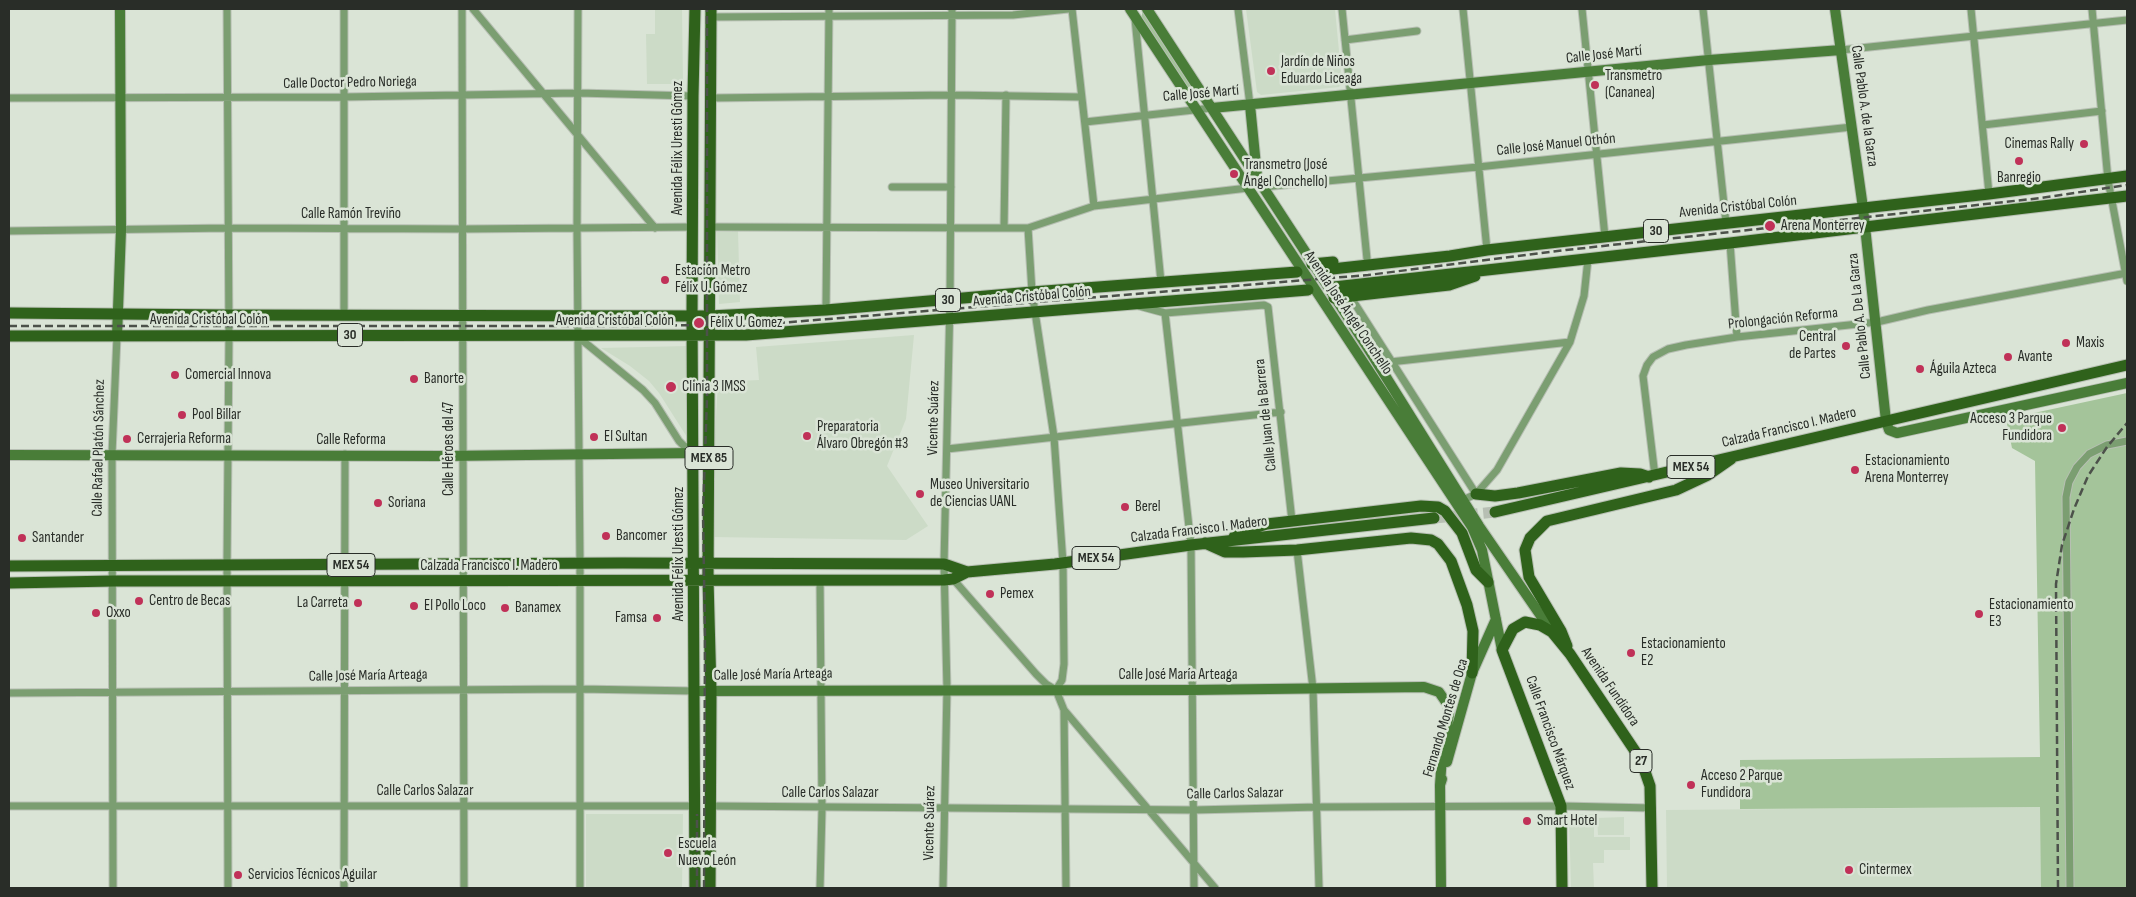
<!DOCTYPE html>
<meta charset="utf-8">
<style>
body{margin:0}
#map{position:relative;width:2136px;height:897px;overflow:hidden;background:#dae4d6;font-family:"Sofia Sans Condensed",sans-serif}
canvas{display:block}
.frame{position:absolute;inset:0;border:10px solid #292d28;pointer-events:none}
</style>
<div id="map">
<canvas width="2136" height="897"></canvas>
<div class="frame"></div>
</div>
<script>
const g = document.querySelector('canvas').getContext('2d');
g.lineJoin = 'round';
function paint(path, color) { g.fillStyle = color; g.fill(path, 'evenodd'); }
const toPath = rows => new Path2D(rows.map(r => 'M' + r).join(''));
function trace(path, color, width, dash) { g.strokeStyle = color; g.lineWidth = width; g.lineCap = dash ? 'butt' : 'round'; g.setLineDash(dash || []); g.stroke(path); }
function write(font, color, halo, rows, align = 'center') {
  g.font = font + ' "Sofia Sans Condensed",sans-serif'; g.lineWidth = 5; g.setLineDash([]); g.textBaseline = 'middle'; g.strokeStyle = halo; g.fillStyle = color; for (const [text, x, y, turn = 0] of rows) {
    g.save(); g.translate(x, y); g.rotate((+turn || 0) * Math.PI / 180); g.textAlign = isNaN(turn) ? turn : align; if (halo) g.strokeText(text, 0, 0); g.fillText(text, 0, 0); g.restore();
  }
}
const built = toPath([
 [1246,9,1335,9,1342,83,1339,87,1261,95,1257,92],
 [655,10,682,10,683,84,647,84,646,34,655,34],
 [738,231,740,302,719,304,717,232],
 [914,335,906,419,887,466,928,526,906,540,712,537,714,452,718,382,759,380,756,347],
 [688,346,687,437,659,393,649,381,630,366,601,348],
 [2041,807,2041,888,1667,888,1666,810],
 [586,814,683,814,682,888,586,888],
 [1569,814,1594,814,1594,837,1630,837,1630,850,1604,850,1604,863,1593,863,1594,888,1571,888],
 [1624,817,1624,835,1598,835,1597,818]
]);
const green = toPath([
 [1143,10,1199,97,1197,99,1195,99,1141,19],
 [2127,393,2127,888,2041,888,2040,807,1740,809,1740,760,2040,757,2035,461,2012,448,2006,419]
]);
const primaryTunnel = toPath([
 [1434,518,1495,512]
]);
const street = toPath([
 [227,9,229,335,227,564,228,888],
 [344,9,344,315],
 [462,9,464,888],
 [473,9,655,228],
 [578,9,577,228,580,563,580,888],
 [1072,9,1094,206],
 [1238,9,1250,105],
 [1342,9,1367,259],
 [1463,9,1487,250],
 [1582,9,1605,237],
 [1703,9,1726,223],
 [1971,9,1989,194],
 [2092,9,2108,180,2127,281],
 [711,17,1013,15,1068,9],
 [1135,19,1161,282],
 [1345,40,1417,31],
 [1841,50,2127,20],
 [9,98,344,97,578,93,693,96],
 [711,98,951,95,1081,97],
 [1085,122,1212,108],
 [1983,125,2102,111],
 [892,187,951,187],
 [1262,187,1478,167,1852,127],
 [709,227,1028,228,1094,206,1248,188],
 [1004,228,1006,95],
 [1028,228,1032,292,1054,437,1063,563,1064,664,1062,680,1056,690],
 [9,231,228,228,463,229,693,227],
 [1730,243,1737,337],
 [1350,296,1476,494],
 [1139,306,1165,313,1264,305,1268,307,1292,521],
 [826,310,829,9],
 [1165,313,1191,545,1194,888],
 [577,336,643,390,655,403,679,441,684,446,694,451],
 [1390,362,1570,342],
 [947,449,1281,412],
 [1655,476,1643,376,1647,365,1653,357,1668,349,1686,345,1737,337,1877,322,1928,310,2127,273],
 [1463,500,1476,494,1497,470,1570,342,1584,296,1588,259],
 [1297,550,1313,689,1319,888],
 [953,579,1036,674,1046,684,1056,690,1064,710,1215,888],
 [9,693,579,689,695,691],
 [1064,710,1066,888],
 [9,806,695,806],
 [711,806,1194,810,1318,807,1561,806,1652,808],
 [113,888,112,454,117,336],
 [344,888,345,454],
 [820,888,822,809,820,580],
 [943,888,947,689,944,564,950,300,952,9],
 [2070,888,2066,497,2069,482,2077,467,2089,454,2107,445,2127,441]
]);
const secondary = toPath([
 [1130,9,1472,527,1482,550,1502,650],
 [1147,9,1366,345,1479,526,1552,632],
 [1835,9,1863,208,1886,421,1889,430,1897,433,2127,383],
 [1250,105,1257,176],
 [1212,108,1709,60,1841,50],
 [117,336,121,230,120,9],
 [9,455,444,456,694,453],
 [695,691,1192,690,1424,687,1439,692,1448,705,1449,714,1442,756,1440,785],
 [1447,762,1472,673,1496,619],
 [1441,888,1440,785,1442,779]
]);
const primary = toPath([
 [1312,264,1333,262],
 [1323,270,1450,256,1487,250,1989,194,2127,176],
 [1334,287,1730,243,2127,196],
 [1334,298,1449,285,1475,276],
 [9,313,229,315,710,316,826,310,1032,292,1297,272],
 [9,336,746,335,1308,290],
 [1476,494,1495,496,1518,493,1621,473,1640,474,1649,477],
 [1495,512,2127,365],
 [1234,537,1250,529,1267,524,1421,506,1438,507,1445,511,1462,533,1476,570,1488,582],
 [1205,543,1225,552,1243,552,1297,550,1411,538,1431,540,1438,544,1451,561,1467,605,1473,631,1472,673],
 [9,566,622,563,944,564,967,572],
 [9,583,113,581,944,580,953,579,967,572,1055,564,1191,545,1434,518],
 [1567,646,1561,631,1529,577,1525,550,1530,538,1547,521,1676,490,1708,475,1731,459],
 [695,888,692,316,693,96,695,9],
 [710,888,711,691,708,579,711,9],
 [1562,888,1561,806,1502,650,1513,629,1525,622,1540,625,1552,632,1570,654,1641,760,1650,786,1652,888]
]);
const rail = toPath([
 [9,326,635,326,767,324,1368,275,1566,250,2041,198,2127,185],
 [697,888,697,814],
 [704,888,705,635,703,512,707,399,707,9],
 [2058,888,2056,584,2062,545,2074,509,2088,476,2107,447,2127,423]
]);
const markers = [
 [1271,71,5,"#c03158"],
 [1595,85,5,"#c03158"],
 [2084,144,5,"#c03158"],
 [2019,161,5,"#c03158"],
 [1234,174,5,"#c03158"],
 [1770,226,6,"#c03158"],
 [665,280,5,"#c03158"],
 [699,323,6,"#c03158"],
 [2066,343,5,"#c03158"],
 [1846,346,5,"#c03158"],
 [2008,357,5,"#c03158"],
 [1920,369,5,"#c03158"],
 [175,375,5,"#c03158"],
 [414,379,5,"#c03158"],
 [671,387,6,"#c03158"],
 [182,415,5,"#c03158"],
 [2062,428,5,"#c03158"],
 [807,436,5,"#c03158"],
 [594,437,5,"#c03158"],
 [127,439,5,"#c03158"],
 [1855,470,5,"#c03158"],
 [920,494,5,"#c03158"],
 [378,503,5,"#c03158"],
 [1125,507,5,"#c03158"],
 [606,536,5,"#c03158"],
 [22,538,5,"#c03158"],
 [990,594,5,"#c03158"],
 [139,601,5,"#c03158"],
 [358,603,5,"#c03158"],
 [414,606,5,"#c03158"],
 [505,608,5,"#c03158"],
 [96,613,5,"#c03158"],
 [1979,614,5,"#c03158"],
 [657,618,5,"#c03158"],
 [1631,653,5,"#c03158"],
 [1691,785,5,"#c03158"],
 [1527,821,5,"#c03158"],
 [668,853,5,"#c03158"],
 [1849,870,5,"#c03158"],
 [238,875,5,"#c03158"]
];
const shields = [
 [1656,231,25],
 [948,300,25],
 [350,335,25],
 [709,458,48],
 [1691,467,48],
 [1096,558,48],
 [351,565,48],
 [1641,761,22]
];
const shieldNames = [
 ["30",1656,231],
 ["30",948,300],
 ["30",350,335],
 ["MEX 85",709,458],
 ["MEX 54",1691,467],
 ["MEX 54",1096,558],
 ["MEX 54",351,565],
 ["27",1641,761]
];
const streetNames = [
 ["Calle José Martí",1604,55,-6],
 ["Calle Doctor Pedro Noriega",350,83,-1],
 ["Calle José Martí",1201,94,-5],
 ["Calle Pablo A. de la Garza",1864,106,82],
 ["Calle José Manuel Othón",1556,145,-6],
 ["Avenida Félix Uresti Gómez",678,148,-90],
 ["Avenida Cristóbal Colón",1738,207,-6],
 ["Calle Ramón Treviño",351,214],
 ["Avenida Cristóbal Colón",1032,297,-5],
 ["Avenida José Ángel Conchello",1348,313,56],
 ["Calle Pablo A. De La Garza",1860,316,-96],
 ["Prolongación Reforma",1783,319,-6],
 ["Avenida Cristóbal Colón",209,320],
 ["Avenida Cristóbal Colón",615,321],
 ["Calle Juan de la Barrera",1266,415,-96],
 ["Vicente Suárez",934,418,-89],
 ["Calzada Francisco I. Madero",1789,428,-13],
 ["Calle Reforma",351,440],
 ["Calle Rafael Platón Sánchez",99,448,-89],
 ["Calle Héroes del 47",449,449,-90],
 ["Calzada Francisco I. Madero",1199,530,-7],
 ["Avenida Félix Uresti Gómez",679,554,-90],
 ["Calzada Francisco I. Madero",489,566],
 ["Calle José María Arteaga",773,675,-1],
 ["Calle José María Arteaga",1178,675],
 ["Calle José María Arteaga",368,676,-1],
 ["Avenida Fundidora",1610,687,56],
 ["Fernando Montes de Oca",1446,718,-73],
 ["Calle Francisco Márquez",1550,733,70],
 ["Calle Carlos Salazar",425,791],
 ["Calle Carlos Salazar",830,793],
 ["Calle Carlos Salazar",1235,794,-1],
 ["Vicente Suárez",930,823,-89]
];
const poiNames = [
 ["Jardín de Niños",1281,62],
 ["Eduardo Liceaga",1281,79],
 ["Transmetro",1605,76],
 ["(Cananea)",1605,93],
 ["Cinemas Rally",2074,144,"right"],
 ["Transmetro (José",1244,165],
 ["Ángel Conchello)",1244,182],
 ["Banregio",2019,178,"center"],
 ["Arena Monterrey",1781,226],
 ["Estación Metro",675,271],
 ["Félix U. Gómez",675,288],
 ["Félix U. Gomez",710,323],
 ["Central",1836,337,"right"],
 ["de Partes",1836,354,"right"],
 ["Maxis",2076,343],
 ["Avante",2018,357],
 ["Águila Azteca",1930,369],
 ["Comercial Innova",185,375],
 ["Banorte",424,379],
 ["Clinia 3 IMSS",682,387],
 ["Pool Billar",192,415],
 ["Acceso 3 Parque",2052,419,"right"],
 ["Fundidora",2052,436,"right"],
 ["Preparatoria",817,427],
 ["Álvaro Obregón #3",817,444],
 ["El Sultan",604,437],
 ["Cerrajeria Reforma",137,439],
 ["Estacionamiento",1865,461],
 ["Arena Monterrey",1865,478],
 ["Museo Universitario",930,485],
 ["de Ciencias UANL",930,502],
 ["Soriana",388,503],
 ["Berel",1135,507],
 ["Bancomer",616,536],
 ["Santander",32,538],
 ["Pemex",1000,594],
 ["Centro de Becas",149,601],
 ["La Carreta",348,603,"right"],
 ["Estacionamiento",1989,605],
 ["E3",1989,622],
 ["El Pollo Loco",424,606],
 ["Banamex",515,608],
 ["Oxxo",106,613],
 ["Famsa",647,618,"right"],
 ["Estacionamiento",1641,644],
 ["E2",1641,661],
 ["Acceso 2 Parque",1701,776],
 ["Fundidora",1701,793],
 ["Smart Hotel",1537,821],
 ["Escuela",678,844],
 ["Nuevo León",678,861],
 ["Cintermex",1859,870],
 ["Servicios Técnicos Aguilar",248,875]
];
paint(built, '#ccdbc7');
paint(green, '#a4c49a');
trace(primaryTunnel, '#b7bfb3', 11, [11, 5.5]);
trace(street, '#b7bfb3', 9);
trace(secondary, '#b7bfb3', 12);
trace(primary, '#b7bfb3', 13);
trace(street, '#7b9e71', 7);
trace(secondary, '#497d38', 10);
trace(primary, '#2f621b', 11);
trace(rail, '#4c514a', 2.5, [8, 4]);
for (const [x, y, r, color] of markers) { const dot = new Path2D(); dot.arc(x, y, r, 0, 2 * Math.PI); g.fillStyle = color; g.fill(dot); trace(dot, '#dae4d6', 2); }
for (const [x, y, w] of shields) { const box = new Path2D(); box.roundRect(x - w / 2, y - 11.5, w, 23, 4); g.fillStyle = '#dae4d6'; g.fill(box); trace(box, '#292d28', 1); }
write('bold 14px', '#292d28', null, shieldNames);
write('15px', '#292d28', '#dae4d6', streetNames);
write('15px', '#292d28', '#dae4d6', poiNames, 'left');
</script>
